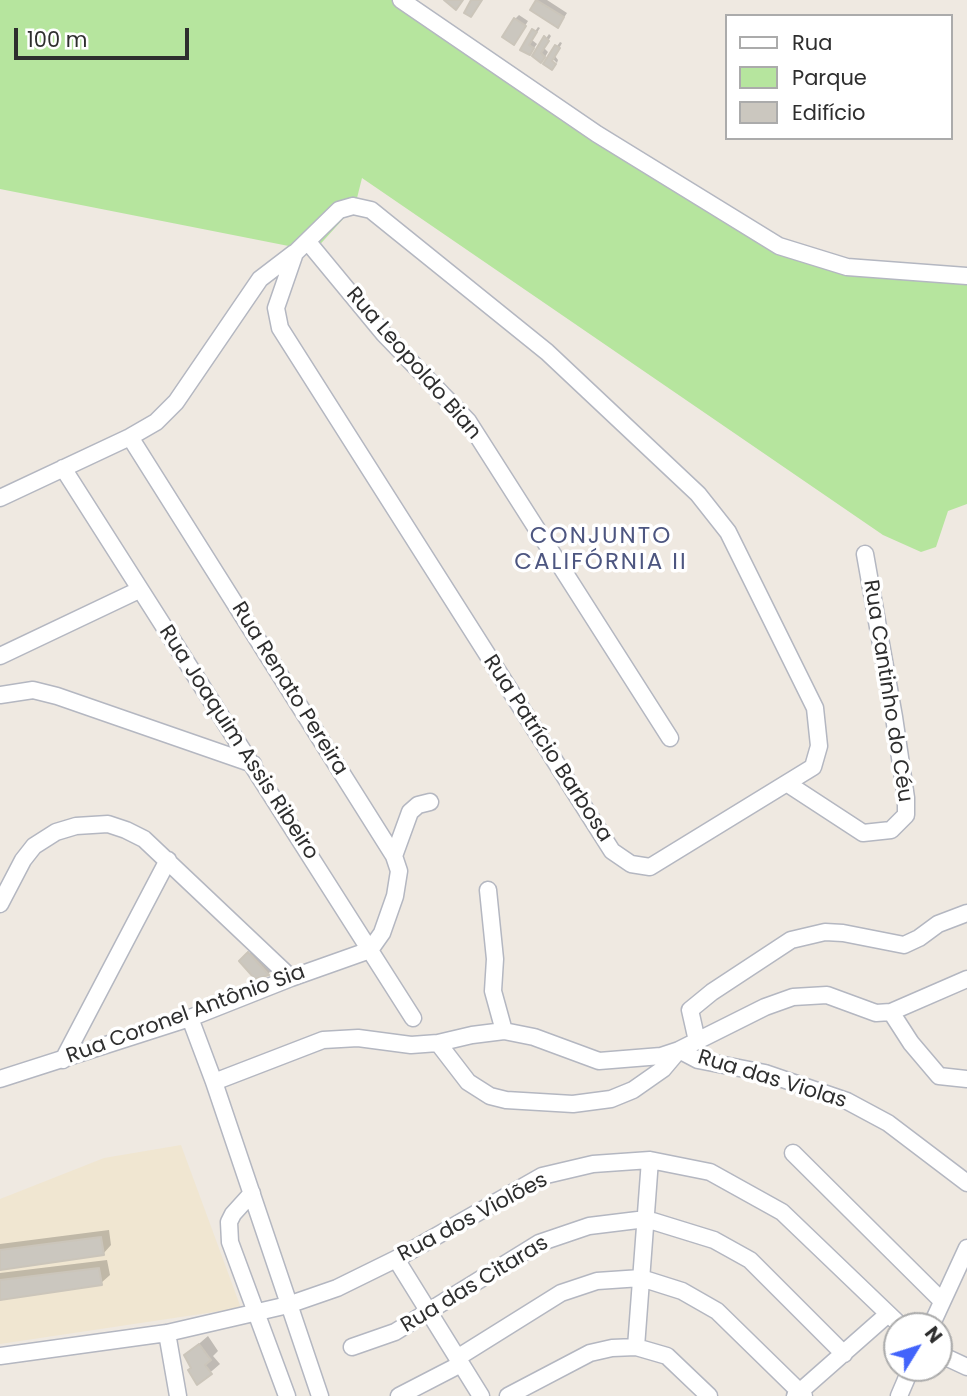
<!DOCTYPE html>
<meta charset="utf-8">
<style>
body{margin:0}
#map{position:relative;width:967px;height:1396px;overflow:hidden;background:#efe9e1;font-family:Poppins,sans-serif}
canvas{display:block}
.legend{position:absolute;left:725px;top:14px;width:228px;height:126px;box-sizing:border-box;background:#fff;border:2px solid #ababab;margin:0;padding:9px 12px;list-style:none;font-size:21px;color:#2e2e2e}
.legend li{display:flex;align-items:center;gap:14px;height:35px}
.legend b{width:35px;border:2px solid #ababab}
.north{position:absolute;left:883px;top:1312px;width:70px;height:70px;box-sizing:border-box;background:#fff;border:2px solid #ababab;border-radius:50%;rotate:52deg;font-size:19px;font-weight:700;line-height:28px;text-align:center;color:#2e2e2e}
.north::after{content:'';display:block;margin:auto;width:24px;height:32px;background:#4264fb;clip-path:polygon(50% 0,100% 100%,50% 72%,0 100%)}
.scale{position:absolute;left:14px;top:28px;width:175px;height:32px;box-sizing:border-box;border:4px solid #2e2e2e;border-top:0;padding-left:9px;font-size:21px;line-height:24px;white-space:nowrap;color:#2e2e2e;-webkit-text-stroke:5px #fff;paint-order:stroke}
</style>
<div id="map">
<canvas width="967" height="1396"></canvas>
<ul class="legend">
<li><b style="height:9px;background:#fff"></b>Rua</li>
<li><b style="height:19px;background:#b6e59e"></b>Parque</li>
<li><b style="height:19px;background:#cbc7bf"></b>Edifício</li>
</ul>
<div class="north">N</div>
<div class="scale">100 m</div>
</div>
<script>
const g = document.querySelector('canvas').getContext('2d');
g.lineJoin = 'round';
function paint(path, color) { g.fillStyle = color; g.fill(path, 'evenodd'); }
const toPath = rows => new Path2D(rows.map(r => 'M' + r).join(''));
function trace(path, color, width, dash) { g.strokeStyle = color; g.lineWidth = width; g.lineCap = dash ? 'butt' : 'round'; g.setLineDash(dash || []); g.stroke(path); }
function write(font, color, halo, rows, align = 'center') {
  g.font = font + ' Poppins,sans-serif'; g.lineWidth = 7; g.setLineDash([]); g.textBaseline = 'middle'; g.strokeStyle = halo; g.fillStyle = color; for (const [text, x, y, turn = 0] of rows) {
    g.save(); g.translate(x, y); g.rotate((+turn || 0) * Math.PI / 180); g.textAlign = isNaN(turn) ? turn : align; if (halo) g.strokeText(text, 0, 0); g.fillText(text, 0, 0); g.restore();
  }
}
const education = toPath([
 [181,1145,241,1308,0,1344,0,1199,104,1158]
]);
const green = toPath([
 [0,0,399,0,778,247,846,268,967,277,967,504,948,511,936,547,921,552,883,535,362,178,355,206,314,251,0,189]
]);
const shadow = toPath([
 [538,0,547,0,567,13,561,22,533,9],
 [519,15,528,21,517,39,515,19],
 [538,27,540,28,532,40,537,44,530,53,523,49],
 [549,34,551,36,544,48,548,52,545,57,534,56],
 [560,42,562,43,555,56,558,60,557,63,550,56],
 [253,950,272,970,268,974,256,977,241,961],
 [109,1230,111,1245,103,1254,0,1268,0,1244],
 [107,1260,110,1275,101,1283,0,1298,0,1273],
 [208,1336,218,1351,213,1356,220,1364,198,1383,186,1355]
]);
const building = toPath([
 [444,0,463,0,456,10,444,0],
 [471,0,482,0,471,17,464,13,471,0],
 [536,0,564,17,558,28,530,10,536,0],
 [514,18,526,26,514,45,502,37,514,18],
 [532,29,537,32,529,45,534,48,530,55,520,50,532,29],
 [544,36,549,41,541,53,545,57,541,63,532,56,544,36],
 [555,45,560,48,552,61,556,64,552,70,543,64,555,45],
 [248,952,269,975,255,979,239,961,248,952],
 [101,1237,104,1255,0,1270,0,1250,101,1237],
 [99,1268,102,1285,0,1300,0,1280,99,1268],
 [199,1344,211,1360,205,1365,212,1374,197,1385,188,1370,191,1368,184,1355,199,1344]
]);
const minor = toPath([
 [401,0,597,134,779,246,847,267,967,276],
 [353,206,371,210,547,352,698,494,728,532,815,708,819,746,813,767,650,867,631,864,612,851,280,328,276,308,295,253,339,210,353,206],
 [308,242,384,334,468,421,670,738],
 [63,468,413,1018],
 [0,498,130,437,156,422,176,402,260,279,294,253],
 [0,656,139,590],
 [0,695,33,690,57,696,253,764],
 [788,784,863,833,891,830,906,815,906,798,894,717,865,554],
 [394,856,410,812,418,805,430,802],
 [488,890,495,959,493,991,504,1031],
 [0,904,23,860,34,846,56,832,76,826,108,824,126,830,144,839,291,978],
 [891,1012,911,1043,939,1076,967,1079],
 [190,1018,214,1082,320,1396],
 [697,1041,690,1010,712,992,791,940,825,932,843,933,904,945,919,938,938,924,967,913],
 [438,1043,468,1082,490,1096,506,1100,573,1104,611,1099,633,1090,663,1069,679,1050,698,1060,765,1073,847,1101,888,1123,967,1183],
 [63,1060,168,860],
 [0,1079,190,1018,291,978,370,950,382,933,395,896,399,871,394,856,130,437],
 [214,1082,323,1040,358,1038,411,1045,438,1043,472,1035,504,1031,534,1037,599,1061,661,1056,679,1050,765,1007,793,997,827,995,876,1013,891,1012,967,979],
 [793,1153,942,1301],
 [252,1193,233,1214,229,1222,230,1242,287,1396],
 [396,1259,481,1396],
 [931,1326,967,1248],
 [167,1333,178,1396],
 [352,1347,395,1332,539,1243,589,1226,646,1219,714,1240,750,1260,844,1354],
 [636,1347,650,1160],
 [939,1354,967,1367],
 [0,1356,167,1333,288,1305,337,1288,396,1259,542,1176,593,1164,650,1160,710,1172,782,1212,901,1326],
 [457,1358,561,1293,597,1281,641,1278,682,1291,717,1311,804,1396],
 [399,1396,461,1364],
 [508,1396,590,1353,612,1348,636,1347,667,1356,709,1396],
 [795,1396,888,1314],
 [899,1396,911,1368]
]);
const streetNames = [
 ["Rua Leopoldo Bian",413,364,49],
 ["Rua Renato Pereira",289,689,58],
 ["Rua Cantinho do Céu",887,691,81],
 ["Rua Joaquim Assis Ribeiro",238,743,57],
 ["Rua Patrício Barbosa",547,749,57],
 ["Rua Coronel Antônio Sia",186,1015,-20],
 ["Rua das Violas",772,1080,17],
 ["Rua dos Violões",473,1218,-28],
 ["Rua das Citaras",475,1285,-31]
];
const neighbourhoodNames = [
 ["CONJUNTO",601,537],
 ["CALIFÓRNIA II",601,563]
];
paint(education, '#f0e6d1');
paint(green, '#b6e59e');
paint(shadow, '#0003');
paint(building, '#cbc7bf');
trace(building, '#cbc5ba', 2);
trace(minor, '#b4b7c1', 19);
trace(minor, '#fff', 16);
write('21px', '#2e2e2e', '#fff', streetNames);
g.letterSpacing = '2px';
write('23px', '#4d5680', '#fff', neighbourhoodNames);
g.letterSpacing = '0px';
</script>
